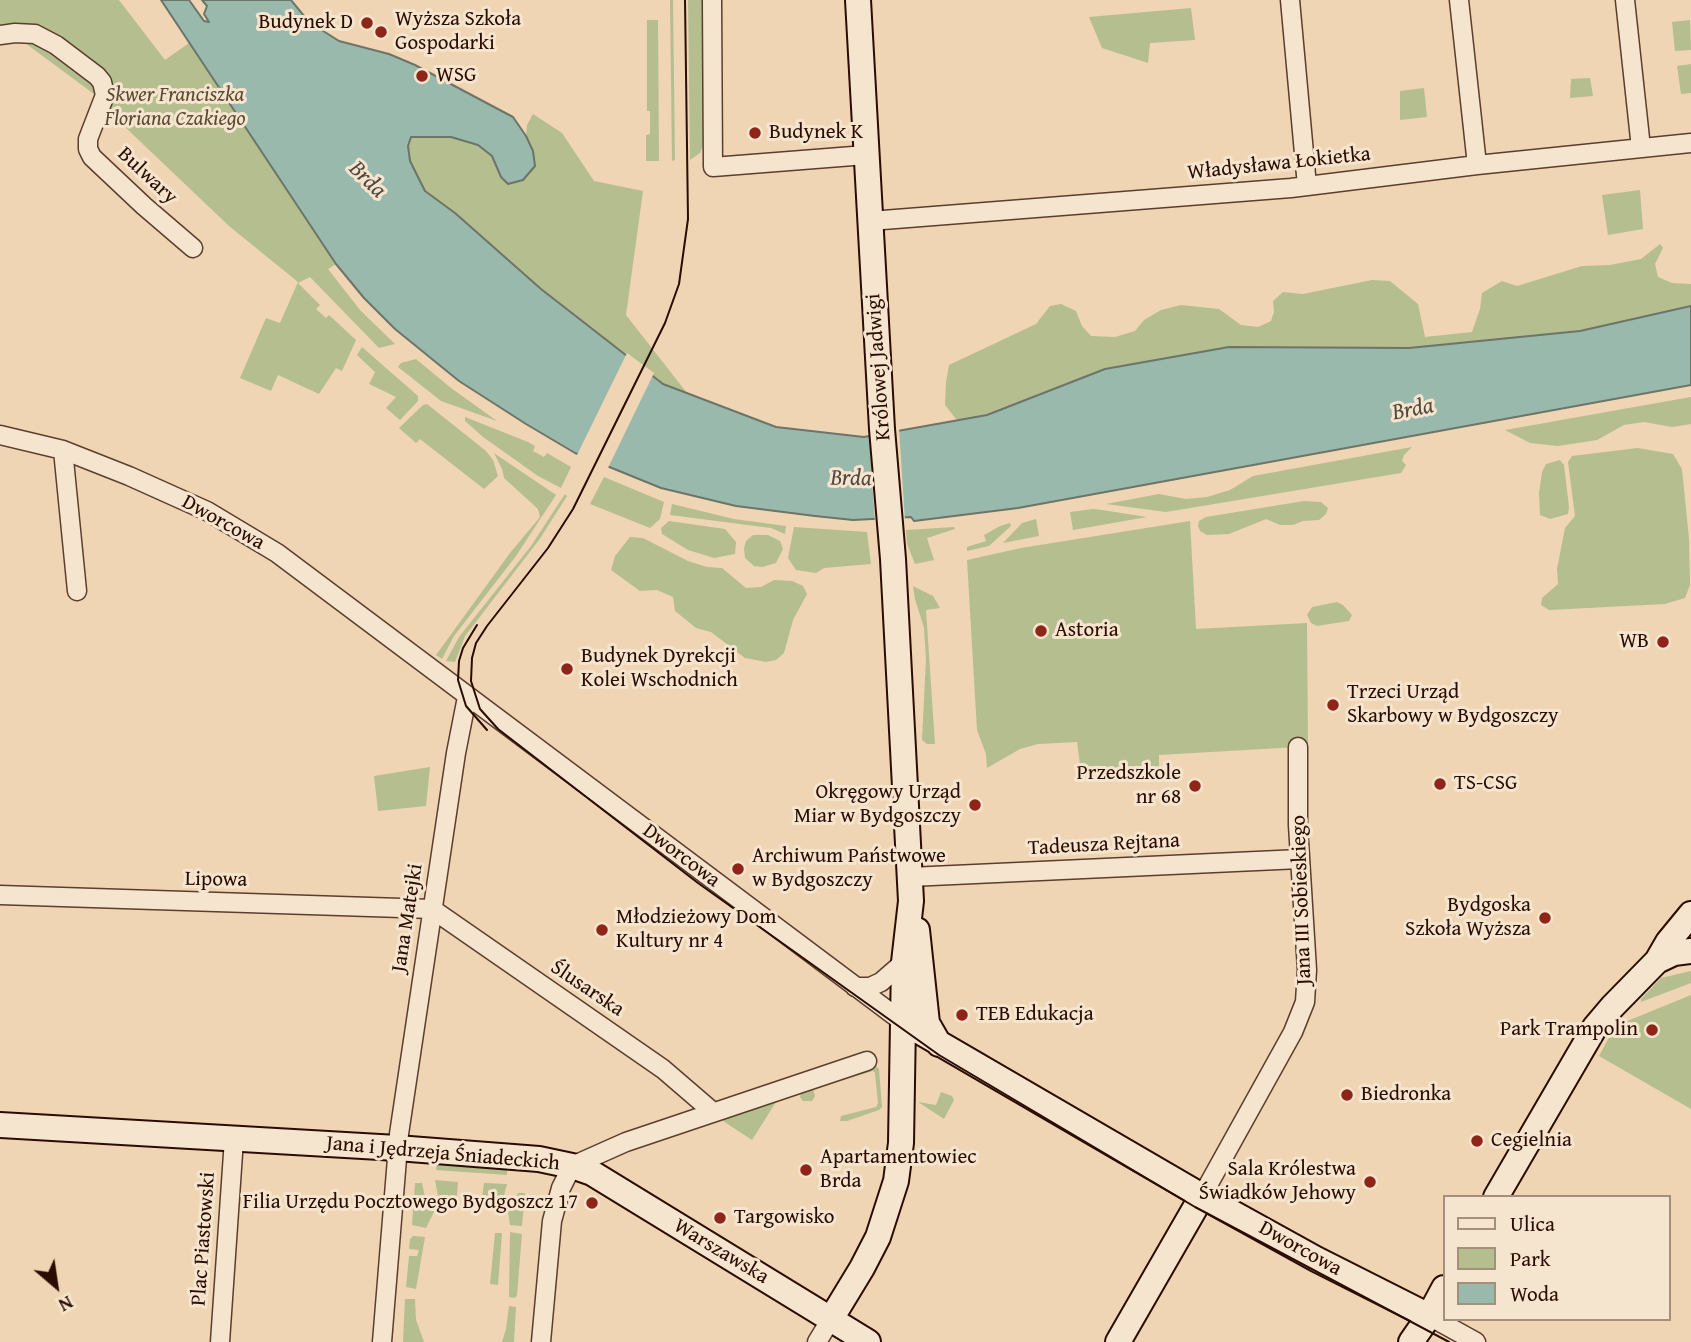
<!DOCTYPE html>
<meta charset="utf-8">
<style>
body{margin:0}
#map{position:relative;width:1691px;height:1342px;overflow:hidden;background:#efd5b3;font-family:"Gentium Book Plus",serif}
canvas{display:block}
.legend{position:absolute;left:1443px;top:1195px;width:228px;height:126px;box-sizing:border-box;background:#f5e4ce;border:2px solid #a48e7c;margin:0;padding:9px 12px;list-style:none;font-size:21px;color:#2a0c00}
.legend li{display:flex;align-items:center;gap:14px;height:35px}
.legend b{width:35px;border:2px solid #a48e7c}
.north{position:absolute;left:21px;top:1251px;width:70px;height:70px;-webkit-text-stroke:5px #f5e4ce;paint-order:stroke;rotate:151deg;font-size:19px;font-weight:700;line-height:28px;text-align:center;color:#2a0c00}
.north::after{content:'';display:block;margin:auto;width:24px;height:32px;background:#2a0c00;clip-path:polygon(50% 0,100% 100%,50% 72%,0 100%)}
</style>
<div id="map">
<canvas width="1691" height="1342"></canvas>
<ul class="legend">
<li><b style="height:9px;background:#f5e4ce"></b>Ulica</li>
<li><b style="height:19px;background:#b5be8f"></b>Park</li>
<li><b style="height:19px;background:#9ab9ad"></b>Woda</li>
</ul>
<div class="north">N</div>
</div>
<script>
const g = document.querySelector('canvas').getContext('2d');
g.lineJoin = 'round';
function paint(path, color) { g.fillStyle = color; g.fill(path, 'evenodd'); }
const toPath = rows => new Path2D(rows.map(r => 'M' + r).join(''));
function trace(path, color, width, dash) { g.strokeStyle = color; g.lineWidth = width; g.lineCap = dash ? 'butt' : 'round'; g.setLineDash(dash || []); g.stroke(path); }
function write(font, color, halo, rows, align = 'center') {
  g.font = font + ' "Gentium Book Plus",serif'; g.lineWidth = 6; g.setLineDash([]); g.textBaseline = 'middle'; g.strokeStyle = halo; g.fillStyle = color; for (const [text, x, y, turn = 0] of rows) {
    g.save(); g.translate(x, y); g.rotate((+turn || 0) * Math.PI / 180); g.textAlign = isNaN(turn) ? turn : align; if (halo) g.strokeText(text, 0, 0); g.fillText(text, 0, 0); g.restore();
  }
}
const green = toPath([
 [0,0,119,0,165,60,189,43,336,264,328,269,360,310,395,344,379,348,310,277,298,283,320,305,316,309,326,318,329,315,356,340,342,371,336,368,319,394,278,375,271,391,240,378,266,318,280,323,298,282,229,226,125,127,94,94,25,43,0,43],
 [670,0,673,0,675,160,672,161],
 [688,0,702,0,704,143,700,153,690,160],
 [1191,8,1195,40,1150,43,1148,63,1102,48,1089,17],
 [647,20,658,20,659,161,646,161,646,135,650,134,650,111,647,111],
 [1690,20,1691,50,1675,51,1672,22],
 [1691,64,1691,93,1681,94,1677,66],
 [1590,78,1593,96,1570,98,1571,79],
 [1424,88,1427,117,1400,120,1400,91],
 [533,114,562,133,594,181,643,191,626,315,687,393,663,384,541,289,455,213,425,191,410,161,408,146,410,137,451,137,478,145,492,156,501,177,533,151,526,136,527,125],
 [1640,190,1643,229,1608,235,1602,195],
 [1660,244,1663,248,1655,264,1658,277,1672,283,1691,284,1691,306,1580,331,1409,348,1105,369,986,415,964,419,956,419,945,405,946,382,949,365,1036,324,1050,306,1061,304,1076,311,1082,326,1091,336,1115,337,1135,331,1144,320,1161,310,1181,305,1219,309,1241,325,1258,327,1271,321,1274,312,1273,301,1283,292,1303,294,1372,280,1390,281,1418,304,1425,337,1472,332,1480,309,1482,293,1502,281,1517,286,1582,266,1610,265,1641,259],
 [362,347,418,396,418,401,400,420,386,408,396,397,369,384,375,372,357,355],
 [416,359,451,388,497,421,441,401,398,367,401,363],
 [1691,397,1691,424,1672,427,1644,422,1624,425,1597,440,1558,446,1530,443,1505,430],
 [427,404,486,451,493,460,498,476,484,489,420,439,416,443,399,428,423,405],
 [465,417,528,442,535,446,533,451,544,457,547,453,571,467,561,488,538,476,483,437,465,421],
 [1412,447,1404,455,1402,461,1406,465,1401,473,1166,512,1106,504,1159,494,1186,499,1207,497,1230,490,1253,476],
 [1638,448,1673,454,1682,469,1689,539,1690,585,1685,598,1665,604,1549,610,1541,605,1542,598,1558,584,1557,569,1565,528,1575,516,1568,462,1572,456],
 [494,453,556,495,516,556,454,636,442,659,436,655,510,553,540,517,538,509,504,478,502,469],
 [1560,460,1564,465,1569,507,1568,514,1550,519,1540,515,1539,493,1542,472,1546,464],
 [604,477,664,502,660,519,650,528,590,504],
 [565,494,567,496,539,540,465,636,455,662,446,661,459,637,531,546],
 [1304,501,1321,502,1328,508,1326,514,1319,520,1303,521,1293,525,1280,525,1266,519,1229,534,1207,535,1200,531,1198,526,1199,521,1206,517],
 [672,504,734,519,786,526,785,534,771,528,670,515],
 [1093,509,1102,510,1147,517,1073,530,1070,512],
 [1036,519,1039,536,1003,543,1022,523],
 [669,521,725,529,736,542,735,554,714,558,688,550,662,534,661,528],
 [1190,521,1196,629,1307,623,1308,743,1298,747,1159,755,1159,769,1081,772,1077,742,1038,744,1020,749,987,768,986,754,977,730,967,560,1021,548],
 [1010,523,1011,526,989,546,967,551,967,547,986,541,984,535,1000,526],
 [794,527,867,532,871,564,824,568,816,573,796,570,788,558],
 [954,527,955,529,927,538,934,560,915,564,907,544,906,530],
 [753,535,768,535,780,541,783,549,776,563,762,567,754,566,745,558,744,548,746,541],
 [630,537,643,538,688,561,707,567,722,568,746,588,761,587,774,580,792,581,803,586,807,594,793,620,784,653,776,660,766,662,745,658,711,632,696,628,675,611,673,597,657,590,640,591,611,570,615,556],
 [913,586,933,596,940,608,926,610,935,744,927,744,922,740,926,659,924,628,915,599],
 [1337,602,1343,605,1352,615,1349,621,1317,626,1311,623,1307,615,1312,607],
 [430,767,426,806,378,811,374,776],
 [1691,971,1691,983,1641,1002,1641,999,1661,978],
 [1691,995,1691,1109,1599,1056,1615,1026],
 [876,1066,879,1069,882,1107,879,1110,847,1121,840,1121,841,1116,845,1115,876,1107,878,1103,875,1073,873,1071,813,1089,815,1096,812,1101,803,1101,800,1097,802,1089],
 [941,1092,952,1096,954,1100,944,1119,918,1102,936,1105],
 [776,1102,752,1140,723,1121,722,1117],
 [437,1163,507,1168,507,1175,436,1170],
 [435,1180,458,1182,456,1204,447,1203,438,1196],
 [415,1183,422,1183,425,1197,435,1210,426,1228,412,1225],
 [484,1183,507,1184,503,1199,494,1205,481,1206],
 [518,1193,525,1193,522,1226,510,1225,508,1212,515,1203],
 [510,1232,522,1234,517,1295,515,1298,509,1297],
 [495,1233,502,1233,498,1285,490,1284],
 [413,1236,425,1237,416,1289,406,1287,409,1256,417,1256,419,1250,409,1249,410,1239],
 [405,1299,415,1299,416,1320,424,1342,403,1342],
 [509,1306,516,1307,514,1342,502,1342,506,1329]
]);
const water = toPath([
 [161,0,189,0,204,21,209,22,204,14,207,6,202,0,291,0,309,22,339,41,389,54,415,65,513,117,526,136,533,151,535,166,523,180,508,184,501,177,492,156,478,145,451,137,411,137,408,146,410,161,425,191,455,213,541,289,663,384,776,427,864,437,987,415,1105,369,1229,347,1409,348,1580,331,1691,306,1691,385,1018,508,914,521,911,517,853,520,815,516,736,506,661,488,575,453,526,424,459,381,395,329,364,298,336,264,161,0]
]);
const pier = toPath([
 [627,353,654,373,607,470,576,457],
 [899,428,905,521,875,522,869,433]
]);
const street = toPath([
 [712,0,713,167,866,155],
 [1290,0,1307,186],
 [1459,0,1477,165],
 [1625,0,1641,148],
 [0,35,15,33,35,34,56,45,97,76,102,82,105,95,88,139,88,149,92,157,144,206,193,248],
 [870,221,1291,188,1477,165,1691,143],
 [0,435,63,450,129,476,207,511,277,553,903,1022],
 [63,450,77,591],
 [910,877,1300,859],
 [0,895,432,909,663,1069,713,1112],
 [855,987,870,987,881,982,904,962],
 [1202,1196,1293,1032,1305,1002,1307,970,1298,825,1298,747],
 [1429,1316,1476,1342],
 [220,1342,234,1139],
 [382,1342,399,1134,456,753,467,697],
 [541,1342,552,1221,561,1188,572,1166,626,1142,867,1061],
 [817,1342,831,1319]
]);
const secondary = toPath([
 [917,930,927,1023,939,1044],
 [1657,961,1674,953,1691,951],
 [903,1022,1202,1196,1316,1259,1429,1316],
 [0,1125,397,1148,539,1159,572,1166,592,1173,868,1342],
 [1496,1197,1595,1027,1612,1007,1657,961,1668,942,1691,914],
 [831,1319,862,1268,878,1237,896,1181,901,1143,904,962,911,901,893,559,882,429,858,0],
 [1118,1342,1202,1196],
 [1411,1342,1429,1316,1444,1288]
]);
const tram = toPath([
 [685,0,688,219,679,284,665,323,573,509,548,548,487,626,476,643,472,658,471,681,480,709,498,729,698,883,939,1055,1195,1207,1449,1342],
 [477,625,463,648,459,661,458,680,466,706,487,730]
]);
const markers = [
 [367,23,7,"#8f2418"],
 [381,32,7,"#8f2418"],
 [422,76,7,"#8f2418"],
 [755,133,7,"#8f2418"],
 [1041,631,7,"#8f2418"],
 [1663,642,7,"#8f2418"],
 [567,669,7,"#8f2418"],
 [1333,705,7,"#8f2418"],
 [1440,784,7,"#8f2418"],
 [1195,786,7,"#8f2418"],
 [975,805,7,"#8f2418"],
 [738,869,7,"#8f2418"],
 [1545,918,7,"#8f2418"],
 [602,930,7,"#8f2418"],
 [962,1015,7,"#8f2418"],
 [1652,1030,7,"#8f2418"],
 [1347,1095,7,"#8f2418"],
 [1477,1141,7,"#8f2418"],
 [806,1170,7,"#8f2418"],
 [1370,1182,7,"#8f2418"],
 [592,1203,7,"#8f2418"],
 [720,1218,7,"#8f2418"]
];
const poiNames = [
 ["Wyższa Szkoła",395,20],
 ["Gospodarki",395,44],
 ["Budynek D",353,23,"right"],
 ["WSG",436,76],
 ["Budynek K",769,133],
 ["Astoria",1055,631],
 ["WB",1649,642,"right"],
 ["Budynek Dyrekcji",581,657],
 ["Kolei Wschodnich",581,681],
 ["Trzeci Urząd",1347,693],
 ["Skarbowy w Bydgoszczy",1347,717],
 ["Przedszkole",1181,774,"right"],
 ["nr 68",1181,798,"right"],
 ["TS-CSG",1454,784],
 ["Okręgowy Urząd",961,793,"right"],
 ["Miar w Bydgoszczy",961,817,"right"],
 ["Archiwum Państwowe",752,857],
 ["w Bydgoszczy",752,881],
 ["Bydgoska",1531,906,"right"],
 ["Szkoła Wyższa",1531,930,"right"],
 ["Młodzieżowy Dom",616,918],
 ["Kultury nr 4",616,942],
 ["TEB Edukacja",976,1015],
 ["Park Trampolin",1638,1030,"right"],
 ["Biedronka",1361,1095],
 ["Cegielnia",1491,1141],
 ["Apartamentowiec",820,1158],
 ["Brda",820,1182],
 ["Sala Królestwa",1356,1170,"right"],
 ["Świadków Jehowy",1356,1194,"right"],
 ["Filia Urzędu Pocztowego Bydgoszcz 17",578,1203,"right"],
 ["Targowisko",734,1218]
];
const parkNames = [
 ["Skwer Franciszka",175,96],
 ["Floriana Czakiego",175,120]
];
const streetNames = [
 ["Władysława Łokietka",1279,164,-6],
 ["Bulwary",147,176,43],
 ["Królowej Jadwigi",879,367,-94],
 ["Dworcowa",223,523,29],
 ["Tadeusza Rejtana",1104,845,-3],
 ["Dworcowa",681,856,37],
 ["Lipowa",216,880,1],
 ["Jana III Sobieskiego",1302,900,-92],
 ["Jana Matejki",408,918,-81],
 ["Ślusarska",587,989,34],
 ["Jana i Jędrzeja Śniadeckich",443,1154,5],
 ["Plac Piastowski",204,1239,-86],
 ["Dworcowa",1300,1249,29],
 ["Warszawska",721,1252,31]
];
const waterNames = [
 ["Brda",367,180,45],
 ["Brda",1413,410,-11],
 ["Brda",851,479,1]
];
paint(green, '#b5be8f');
paint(water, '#9ab9ad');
trace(water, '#6d7468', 2);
paint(pier, '#efd5b3');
trace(street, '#5b3e2d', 21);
trace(secondary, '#2a0c00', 28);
trace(street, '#f5e4ce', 18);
trace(secondary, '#f5e4ce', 24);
trace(tram, '#2a0c00', 2);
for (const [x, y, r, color] of markers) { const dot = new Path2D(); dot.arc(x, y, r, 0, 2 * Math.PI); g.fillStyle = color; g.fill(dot); trace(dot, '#f5e4ce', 2.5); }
write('21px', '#2a0c00', '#f5e4ce', poiNames, 'left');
write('italic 21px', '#5b4a32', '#f5e4ce', parkNames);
write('21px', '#2a0c00', '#f5e4ce', streetNames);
write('italic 23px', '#51493d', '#f5e4ce', waterNames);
</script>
